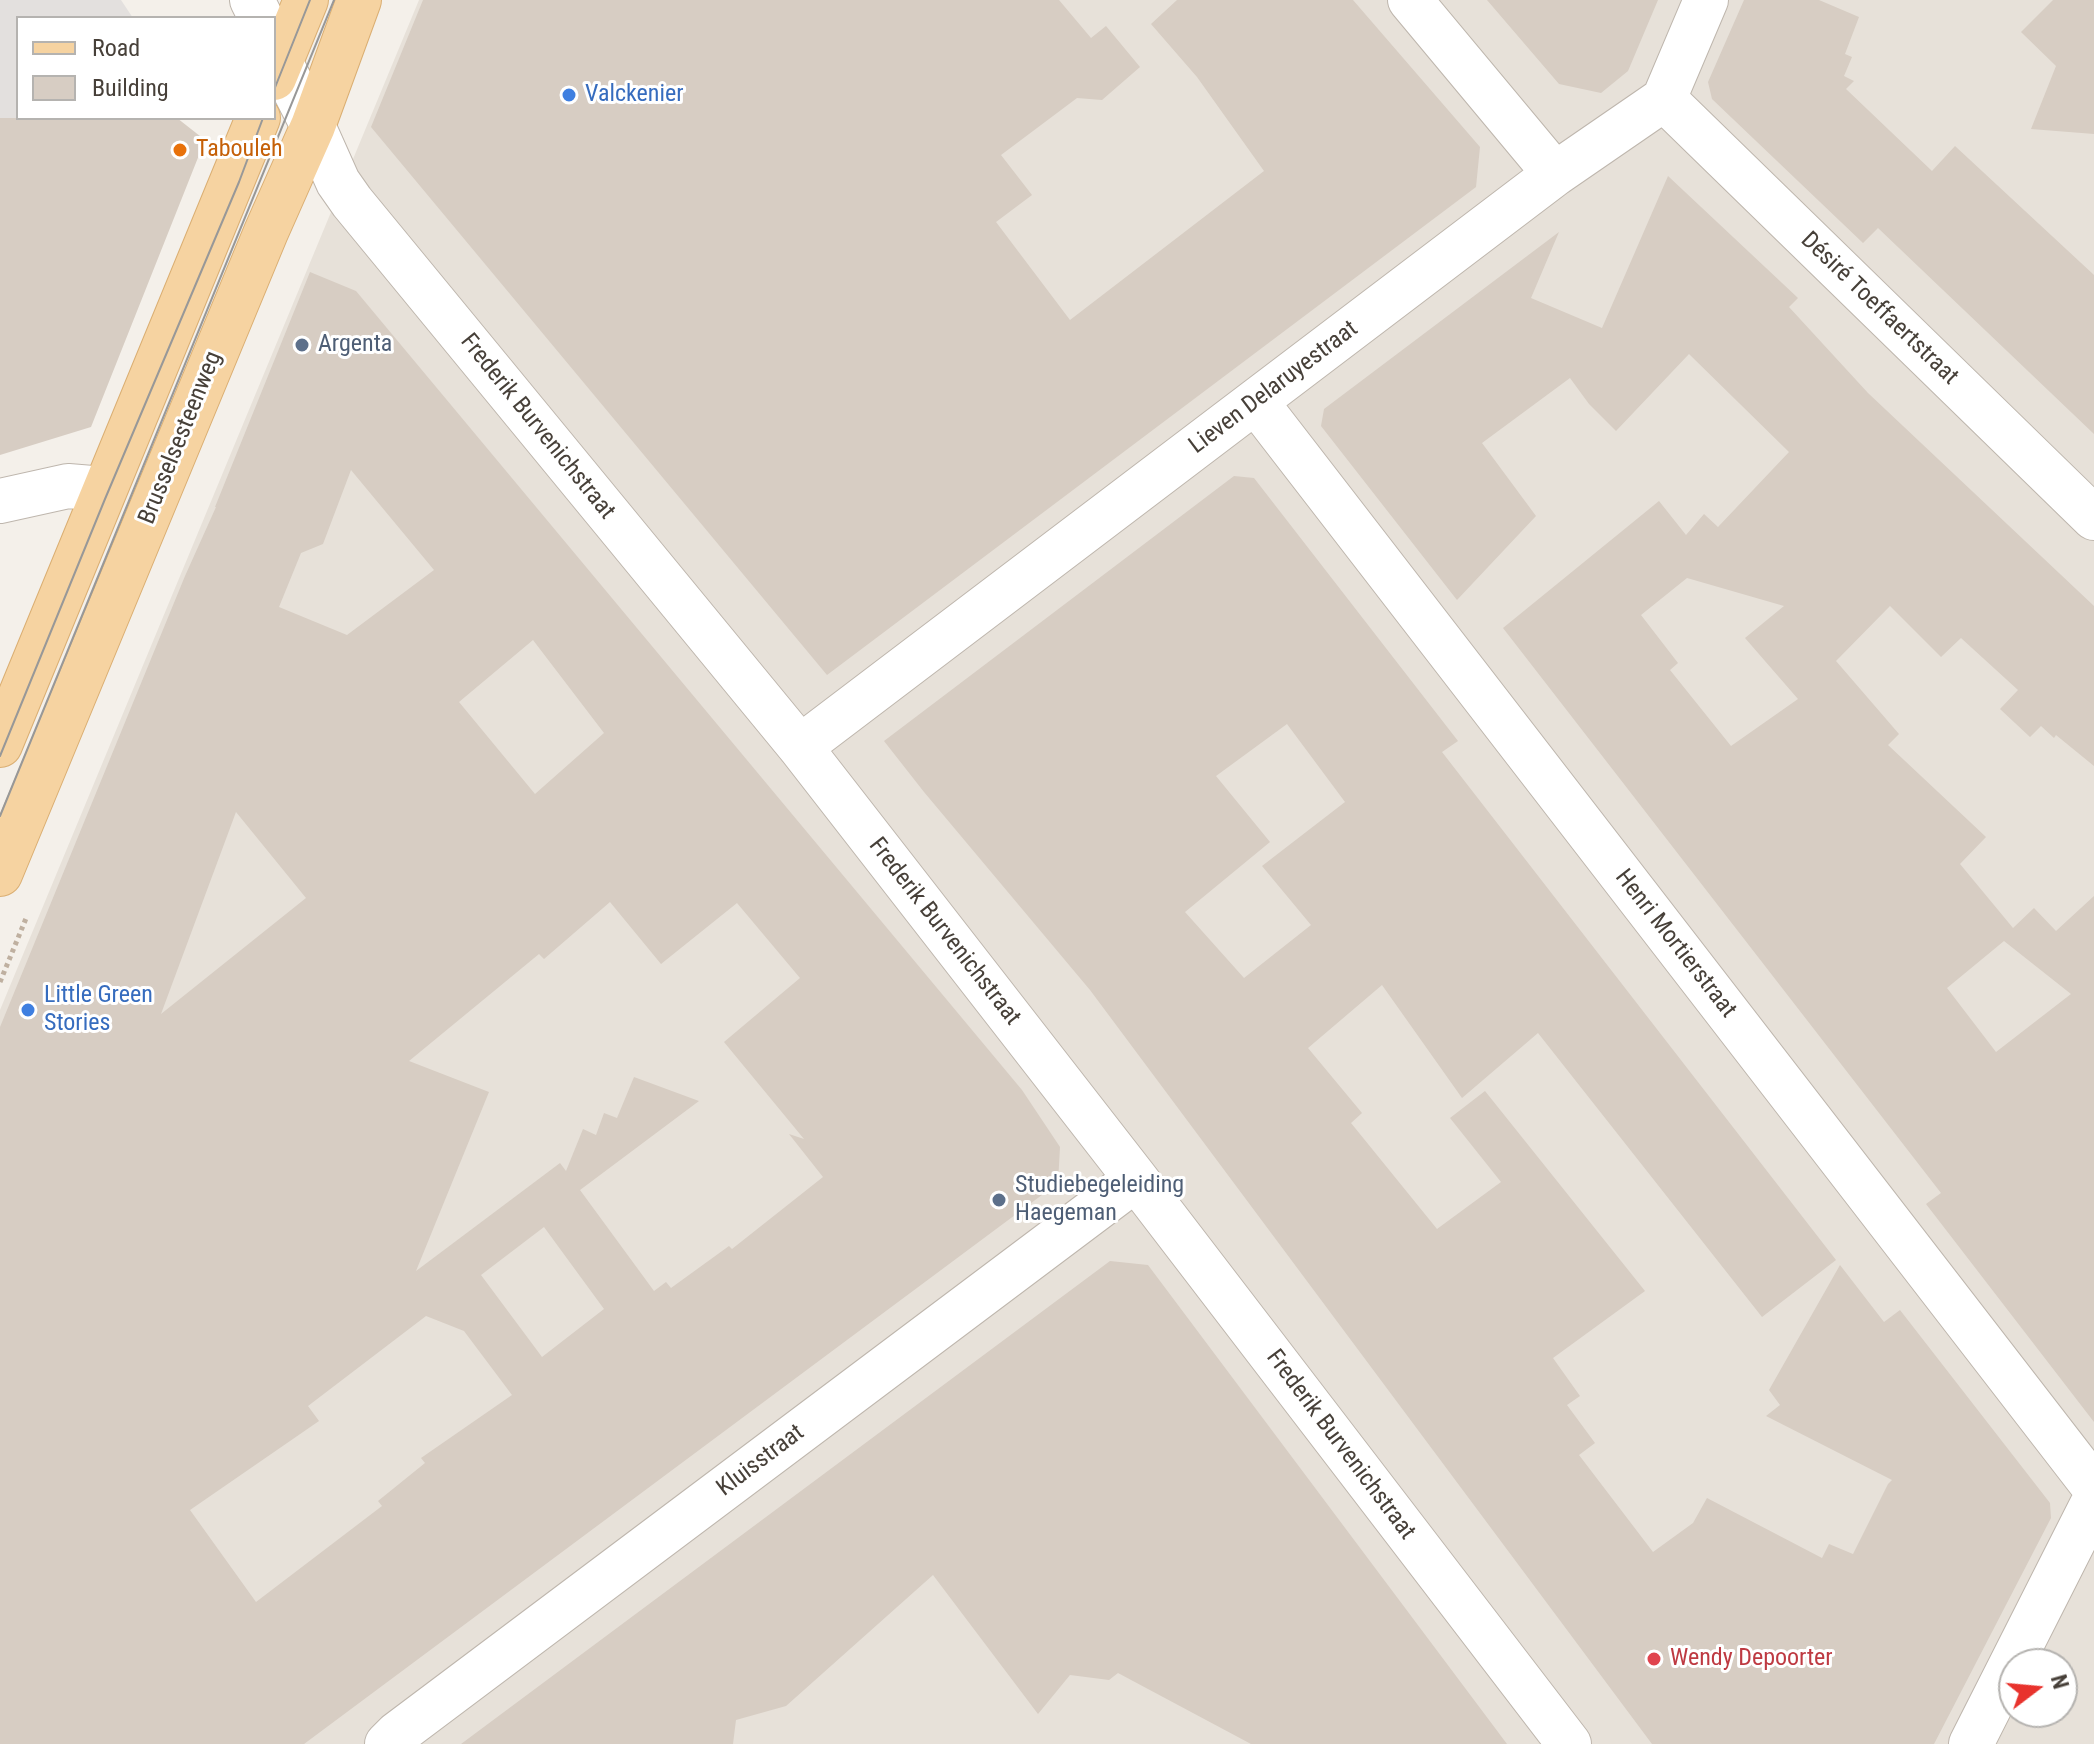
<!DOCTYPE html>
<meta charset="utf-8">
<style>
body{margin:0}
#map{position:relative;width:2094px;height:1744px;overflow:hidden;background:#f4f0ea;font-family:"Roboto Condensed",sans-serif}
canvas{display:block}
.legend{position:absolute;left:16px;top:16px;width:260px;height:104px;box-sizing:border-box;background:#fff;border:2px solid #b5b3b0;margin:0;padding:10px 14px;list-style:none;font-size:24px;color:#474039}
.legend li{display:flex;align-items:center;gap:16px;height:40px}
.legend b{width:40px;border:2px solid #b5b3b0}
.north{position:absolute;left:1998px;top:1648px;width:80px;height:80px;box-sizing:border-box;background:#fff;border:2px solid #b5b3b0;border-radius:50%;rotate:74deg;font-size:22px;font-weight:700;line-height:32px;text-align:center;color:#474039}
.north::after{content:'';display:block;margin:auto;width:28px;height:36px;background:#e8332d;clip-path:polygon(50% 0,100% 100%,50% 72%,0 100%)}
</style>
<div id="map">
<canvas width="2094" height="1744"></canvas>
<ul class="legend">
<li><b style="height:10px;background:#f6d3a1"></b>Road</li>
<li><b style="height:22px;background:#d7cdc3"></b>Building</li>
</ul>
<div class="north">N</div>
</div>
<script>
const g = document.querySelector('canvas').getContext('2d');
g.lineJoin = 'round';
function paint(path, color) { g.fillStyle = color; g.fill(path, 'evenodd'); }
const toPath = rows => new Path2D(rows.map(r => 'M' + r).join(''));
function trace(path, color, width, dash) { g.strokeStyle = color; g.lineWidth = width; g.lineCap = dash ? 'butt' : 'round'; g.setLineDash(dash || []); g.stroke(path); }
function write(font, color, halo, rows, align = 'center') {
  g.font = font + ' "Roboto Condensed",sans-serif'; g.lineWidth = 6; g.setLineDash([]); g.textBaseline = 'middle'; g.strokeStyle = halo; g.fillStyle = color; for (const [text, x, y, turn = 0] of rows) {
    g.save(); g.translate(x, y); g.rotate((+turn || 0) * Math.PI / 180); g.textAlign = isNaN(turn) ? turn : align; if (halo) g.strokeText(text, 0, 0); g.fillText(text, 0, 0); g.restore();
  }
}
const residential = toPath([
 [419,0,2094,0,2094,1744,0,1744,0,1010],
 [2014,1664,2062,1664,2062,1712,2014,1712]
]);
const parking = toPath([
 [0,0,121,0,133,18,18,18,18,118,0,199]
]);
const building = toPath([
 [423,0,1059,0,1091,38,1106,26,1140,67,1102,100,1077,98,1001,155,1032,195,996,222,1070,320,1264,171,1197,77,1151,24,1177,0,1353,0,1480,147,1476,187,827,675,371,127],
 [1487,0,1658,0,1628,71,1601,93,1559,84],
 [1744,0,1819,0,1859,17,1845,54,1852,57,1844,76,1854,81,1846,89,1932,171,1955,146,2094,275,2094,434,1878,228,1863,243,1712,99,1708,82],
 [2053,0,2094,0,2094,134,2031,129,2056,66,2021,32],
 [0,118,177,118,205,140,91,427,0,455],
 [1668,176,1798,298,1789,307,1868,393,2094,606,2094,766,2056,735,2054,738,2041,726,2030,737,2000,709,2018,690,1961,638,1941,657,1890,606,1836,661,1899,734,1888,745,1986,837,1960,864,2013,928,2034,908,2056,931,2094,896,2094,1422,1926,1204,1941,1193,1503,628,1659,501,1686,535,1704,514,1718,527,1789,452,1689,354,1616,431,1589,404,1570,378,1482,443,1536,516,1457,600,1321,426,1324,409,1559,232,1531,298,1602,328],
 [1687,578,1784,606,1745,638,1798,699,1731,746,1670,670,1678,663,1641,615],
 [2004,941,2071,994,1996,1052,1947,988],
 [310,272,356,291,1022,1090,1060,1147,1058,1183,304,1744,0,1744,0,1027,185,576,216,507,215,507],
 [351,470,434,570,347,635,279,607,301,553,323,544],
 [533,640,604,733,535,794,459,702],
 [236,812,306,898,161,1014],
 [610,902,661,964,737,903,800,978,724,1042,804,1139,789,1134,823,1177,732,1249,729,1246,671,1288,666,1282,654,1291,580,1190,699,1101,634,1077,617,1118,604,1113,596,1135,583,1129,566,1171,560,1163,416,1271,489,1092,409,1061,539,954,544,959],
 [544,1227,604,1309,542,1357,481,1275],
 [426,1316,464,1331,512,1395,421,1458,425,1463,378,1501,382,1506,256,1602,190,1510,319,1421,308,1406],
 [1234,476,1254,478,1458,741,1442,752,1836,1260,1762,1317,1538,1033,1462,1098,1382,985,1308,1048,1362,1113,1351,1123,1437,1229,1501,1182,1450,1118,1485,1091,1645,1291,1553,1358,1580,1396,1567,1405,1595,1443,1579,1455,1653,1552,1693,1523,1707,1498,1822,1558,1829,1544,1853,1554,1888,1484,1892,1480,1766,1416,1780,1405,1769,1390,1840,1265,1884,1322,1900,1310,2050,1503,2051,1518,1934,1744,1652,1744,1090,990,924,792,884,741],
 [1287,724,1345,802,1262,866,1311,925,1244,978,1185,912,1270,842,1216,776],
 [1110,1261,1148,1265,1507,1744,1251,1744,1118,1673,1109,1680,1070,1675,1038,1714,933,1575,786,1706,736,1720,733,1744,461,1744]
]);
const path = toPath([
 [0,982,27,916]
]);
const minor = toPath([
 [252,0,261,18],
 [1410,0,1555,174],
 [274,50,313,126,338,182,352,202,800,747,1136,1179,1569,1744],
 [1664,99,2094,518],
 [1256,402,2094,1487],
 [0,501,68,486,104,489],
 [800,747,1555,174,1664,99,1706,0],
 [387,1744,397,1734,1136,1179],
 [1971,1744,2094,1501]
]);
const major = toPath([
 [274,78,306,0],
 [0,745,258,118],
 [0,874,266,232,313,126,359,0]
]);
const tram = toPath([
 [274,90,310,0],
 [0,756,105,499,239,182,263,118],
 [0,816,334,0]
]);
const markers = [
 [569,95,8,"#3f7fe0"],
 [180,150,8,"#e8710a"],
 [302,345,8,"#5c6f8a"],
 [28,1010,8,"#3f7fe0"],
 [999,1200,8,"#5c6f8a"],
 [1654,1659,8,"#e0444e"]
];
const shopNames = [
 ["Valckenier",585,95],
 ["Little Green",44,996],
 ["Stories",44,1024]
];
const foodNames = [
 ["Tabouleh",196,150]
];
const streetNames = [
 ["Désiré Toeffaertstraat",1879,309,44],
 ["Lieven Delaruyestraat",1274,388,-37],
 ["Frederik Burvenichstraat",537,427,51],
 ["Brusselsesteenweg",181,438,-68],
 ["Frederik Burvenichstraat",944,932,52],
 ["Henri Mortierstraat",1675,944,52],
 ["Frederik Burvenichstraat",1340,1445,53],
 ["Kluisstraat",761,1461,-37]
];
const serviceNames = [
 ["Argenta",318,345],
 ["Studiebegeleiding",1015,1186],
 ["Haegeman",1015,1214]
];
const healthNames = [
 ["Wendy Depoorter",1670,1659]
];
paint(residential, '#e7e1d9');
paint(parking, '#e3e0de');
paint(building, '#d7cdc3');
trace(minor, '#beb6ad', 46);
trace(major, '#daae72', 46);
trace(path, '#bfb0a0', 5, [4, 4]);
trace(minor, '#fff', 44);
trace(major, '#f6d3a1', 44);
trace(tram, '#989898', 2);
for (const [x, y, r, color] of markers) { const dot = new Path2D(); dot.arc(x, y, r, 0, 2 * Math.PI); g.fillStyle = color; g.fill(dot); trace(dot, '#fff', 3); }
write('24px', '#366cbe', '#fff', shopNames, 'left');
write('24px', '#c56008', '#fff', foodNames, 'left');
write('24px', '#474039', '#fff', streetNames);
write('24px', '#4e5e75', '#fff', serviceNames, 'left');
write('24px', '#be3a42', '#fff', healthNames, 'left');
</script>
